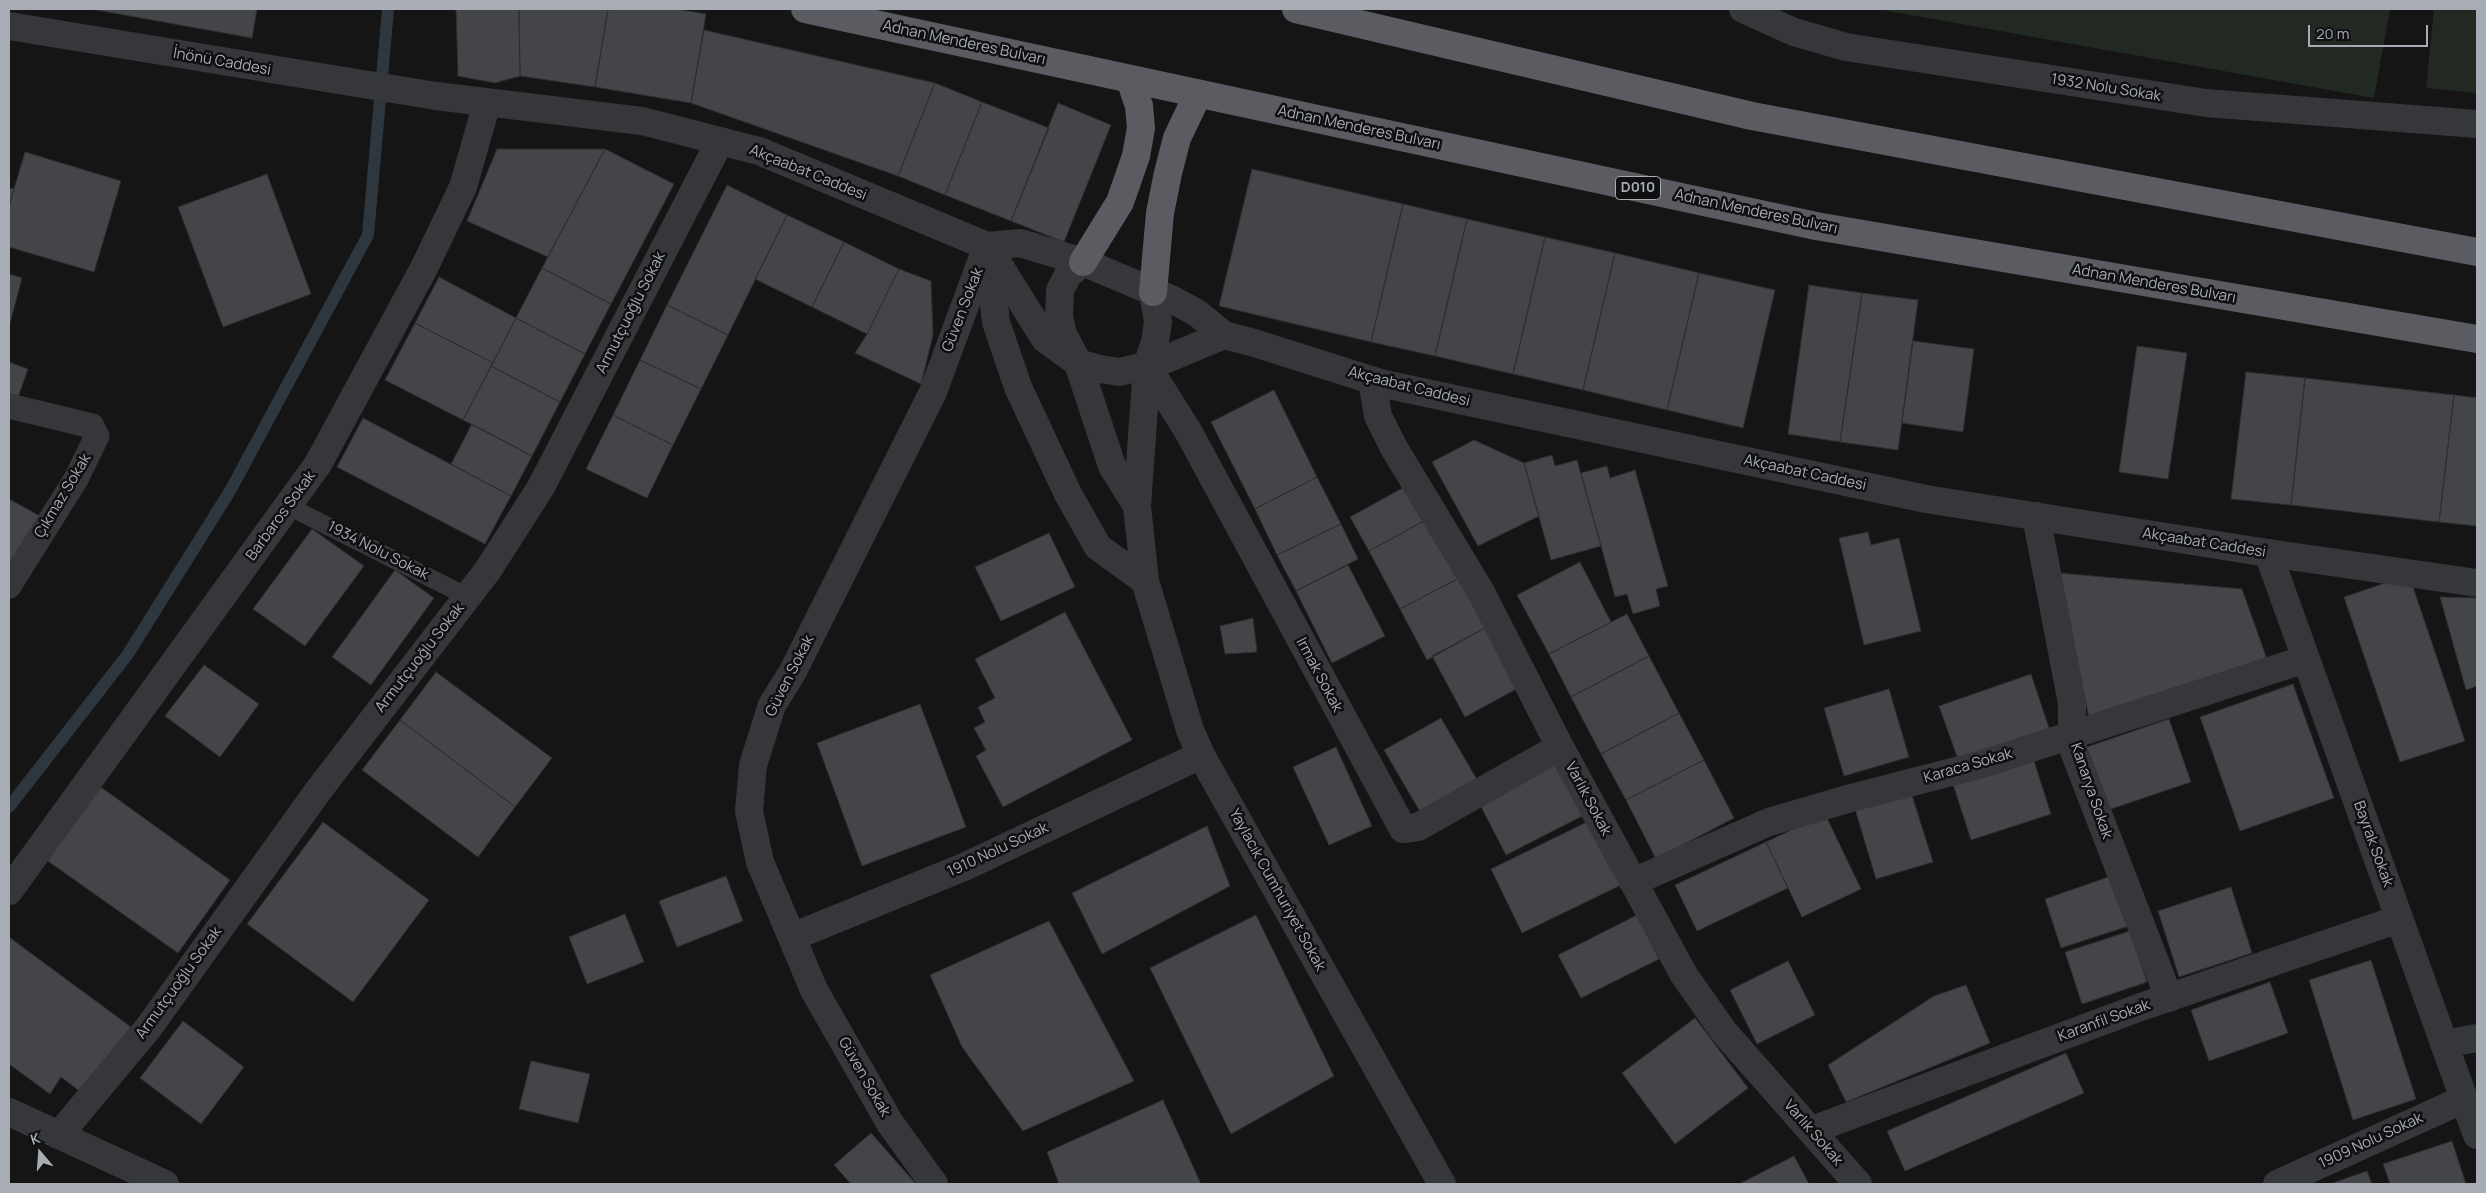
<!DOCTYPE html>
<meta charset="utf-8">
<style>
body{margin:0}
#map{position:relative;width:2486px;height:1193px;overflow:hidden;background:#151516;font-family:Manrope,sans-serif}
canvas{display:block}
.frame{position:absolute;inset:0;border:10px solid #a7acb5;pointer-events:none}
.north{position:absolute;left:15px;top:1128px;width:50px;height:50px;-webkit-text-stroke:4px #101011;paint-order:stroke;rotate:342deg;font-size:14px;font-weight:700;line-height:20px;text-align:center;color:#a7acb5}
.north::after{content:'';display:block;margin:auto;width:18px;height:22px;background:#a7acb5;clip-path:polygon(50% 0,100% 100%,50% 72%,0 100%)}
.scale{position:absolute;left:2308px;top:25px;width:120px;height:22px;box-sizing:border-box;border:2px solid #a7acb5;border-top:0;padding-left:6px;font-size:15px;line-height:18px;white-space:nowrap;color:#a7acb5;-webkit-text-stroke:4px #101011;paint-order:stroke}
</style>
<div id="map">
<canvas width="2486" height="1193"></canvas>
<div class="frame"></div>
<div class="north">K</div>
<div class="scale">20 m</div>
</div>
<script>
const g = document.querySelector('canvas').getContext('2d');
g.lineJoin = 'round';
function paint(path, color) { g.fillStyle = color; g.fill(path, 'evenodd'); }
const toPath = rows => new Path2D(rows.map(r => 'M' + r).join(''));
function trace(path, color, width, dash) { g.strokeStyle = color; g.lineWidth = width; g.lineCap = dash ? 'butt' : 'round'; g.setLineDash(dash || []); g.stroke(path); }
function write(font, color, halo, rows, align = 'center') {
  g.font = font + ' Manrope,sans-serif'; g.lineWidth = 5; g.setLineDash([]); g.textBaseline = 'middle'; g.strokeStyle = halo; g.fillStyle = color; for (const [text, x, y, turn = 0] of rows) {
    g.save(); g.translate(x, y); g.rotate((+turn || 0) * Math.PI / 180); g.textAlign = isNaN(turn) ? turn : align; if (halo) g.strokeText(text, 0, 0); g.fillText(text, 0, 0); g.restore();
  }
}
const green = toPath([
 [1877,9,2390,9,2374,98],
 [2434,9,2477,9,2477,93,2426,88]
]);
const stream = toPath([
 [9,807,128,654,230,491,368,235,388,9]
]);
const building = toPath([
 [91,9,257,9,252,38,91,9],
 [456,9,519,9,520,76,495,83,458,76,456,9],
 [519,9,608,9,595,87,520,76,519,9],
 [608,9,676,9,706,14,691,103,595,87,608,9],
 [704,30,935,83,898,176,691,103,704,30],
 [935,83,982,102,945,195,898,176,935,83],
 [982,102,1049,128,1011,221,945,195,982,102],
 [1058,103,1111,125,1064,242,1011,221,1058,103],
 [497,149,605,149,548,257,467,221,497,149],
 [605,149,674,184,611,304,542,268,605,149],
 [25,152,121,181,94,272,9,247,9,206,25,152],
 [1252,169,1403,204,1371,342,1219,306,1252,169],
 [267,174,311,294,223,327,178,207,267,174],
 [727,185,787,215,728,335,667,305,727,185],
 [9,188,14,189,9,206,9,188],
 [1403,204,1467,219,1435,356,1371,342,1403,204],
 [787,215,844,242,812,307,755,279,787,215],
 [1467,219,1545,237,1513,374,1435,356,1467,219],
 [1545,237,1615,253,1583,390,1513,374,1545,237],
 [844,242,899,269,867,334,812,307,844,242],
 [1615,253,1699,273,1667,410,1583,390,1615,253],
 [542,268,611,304,585,354,516,318,542,268],
 [899,269,931,281,933,335,921,384,855,353,867,334,899,269],
 [1699,273,1775,290,1743,428,1667,410,1699,273],
 [9,274,22,278,9,327,9,274],
 [439,277,516,318,493,363,415,323,439,277],
 [1809,285,1862,293,1840,442,1788,434,1809,285],
 [1862,293,1918,300,1898,450,1840,442,1862,293],
 [667,305,728,335,701,389,640,360,667,305],
 [516,318,585,354,560,402,491,366,516,318],
 [415,323,493,363,463,420,385,380,415,323],
 [1913,341,1974,349,1963,432,1902,423,1913,341],
 [2137,346,2187,353,2168,479,2119,472,2137,346],
 [640,360,701,389,673,445,613,415,640,360],
 [9,362,28,369,16,403,9,401,9,362],
 [491,366,560,402,532,456,463,420,491,366],
 [2246,372,2305,378,2291,505,2231,499,2246,372],
 [2305,378,2454,395,2439,522,2291,505,2305,378],
 [1274,390,1317,477,1255,509,1211,422,1274,390],
 [2454,395,2477,398,2477,526,2439,522,2454,395],
 [613,415,673,445,647,498,586,469,613,415],
 [363,418,511,496,485,544,337,467,363,418],
 [472,424,532,456,511,496,451,464,472,424],
 [1474,440,1524,463,1539,516,1478,546,1432,462,1474,440],
 [1552,455,1555,466,1577,460,1601,546,1551,560,1524,463,1552,455],
 [1607,466,1610,478,1635,470,1668,586,1656,589,1660,606,1633,614,1627,594,1615,597,1581,473,1607,466],
 [1317,477,1341,524,1277,555,1255,509,1317,477],
 [1410,484,1429,518,1369,551,1350,517,1410,484],
 [9,499,40,516,9,565,9,499],
 [1429,518,1461,577,1400,609,1369,551,1429,518],
 [1341,524,1358,559,1296,591,1277,555,1341,524],
 [312,529,364,566,305,646,253,609,312,529],
 [1868,532,1871,545,1899,538,1921,631,1864,645,1839,538,1868,532],
 [1049,533,1075,587,1001,621,975,567,1049,533],
 [1580,562,1611,622,1549,654,1517,595,1580,562],
 [1348,565,1385,636,1332,663,1296,591,1348,565],
 [395,570,434,598,371,685,332,657,395,570],
 [2058,573,2242,589,2268,662,2090,722,2058,573],
 [2409,575,2465,741,2400,762,2344,597,2409,575],
 [1461,577,1487,627,1427,660,1400,609,1461,577],
 [2440,597,2477,598,2477,686,2466,690,2440,597],
 [1065,612,1132,740,1003,807,976,756,986,750,974,728,985,722,978,707,995,698,975,659,1065,612],
 [1627,614,1649,656,1571,697,1549,654,1627,614],
 [1253,618,1257,652,1225,654,1220,626,1253,618],
 [1487,627,1520,687,1465,717,1432,656,1487,627],
 [1649,656,1679,713,1601,754,1571,697,1649,656],
 [204,665,259,704,220,757,165,716,204,665],
 [436,672,552,758,515,807,400,720,436,672],
 [2031,674,2051,734,1960,765,1939,706,2031,674],
 [2293,684,2334,798,2240,831,2200,717,2293,684],
 [1889,689,1909,757,1844,776,1824,708,1889,689],
 [920,704,966,827,862,866,817,743,920,704],
 [1679,713,1704,760,1626,800,1601,754,1679,713],
 [1441,718,1479,783,1422,815,1384,750,1441,718],
 [2169,719,2191,782,2102,812,2081,749,2169,719],
 [400,720,515,807,478,857,362,770,400,720],
 [1336,747,1372,826,1329,845,1293,767,1336,747],
 [1558,757,1586,814,1506,855,1477,799,1558,757],
 [2033,758,2051,814,1971,840,1953,784,2033,758],
 [1704,760,1734,818,1656,859,1626,800,1704,760],
 [98,785,230,880,178,953,45,859,98,785],
 [1911,792,1933,862,1876,879,1855,809,1911,792],
 [1825,814,1861,889,1802,917,1766,842,1825,814],
 [1591,820,1623,884,1522,933,1491,869,1591,820],
 [323,822,429,900,353,1002,247,924,323,822],
 [1207,826,1230,886,1102,954,1072,893,1207,826],
 [1766,842,1788,888,1697,931,1675,885,1766,842],
 [2120,873,2138,923,2061,948,2045,899,2120,873],
 [726,876,743,921,677,947,659,901,726,876],
 [2231,887,2252,953,2179,977,2158,911,2231,887],
 [625,914,644,962,587,984,569,937,625,914],
 [1256,915,1334,1076,1231,1134,1150,968,1256,915],
 [1637,915,1659,959,1581,998,1558,955,1637,915],
 [1049,921,1134,1081,1023,1131,962,1047,930,975,1049,921],
 [2130,931,2147,982,2082,1004,2065,952,2130,931],
 [9,937,131,1027,82,1093,61,1077,50,1094,9,1064,9,937],
 [2371,960,2416,1099,2353,1120,2309,980,2371,960],
 [1788,961,1815,1015,1757,1044,1730,990,1788,961],
 [2270,982,2288,1033,2209,1061,2191,1010,2270,982],
 [1966,985,1990,1043,1846,1102,1828,1065,1934,996,1966,985],
 [1695,1018,1748,1088,1675,1144,1622,1073,1695,1018],
 [183,1021,244,1067,201,1124,140,1078,183,1021],
 [2066,1053,2084,1093,1905,1171,1887,1131,2066,1053],
 [531,1061,590,1074,578,1123,519,1109,531,1061],
 [1163,1100,1201,1184,1059,1184,1047,1152,1163,1100],
 [871,1133,916,1184,851,1184,834,1165,871,1133],
 [2452,1141,2466,1184,2390,1184,2383,1164,2452,1141],
 [1794,1156,1809,1184,1739,1184,1794,1156],
 [2367,1171,2372,1184,2330,1184,2367,1171]
]);
const service = toPath([
 [288,506,468,597]
]);
const pedestrian = toPath([
 [9,406,92,426,97,436,76,479,9,586]
]);
const minor = toPath([
 [1743,9,1794,32,1846,47,2206,103,2477,124],
 [9,26,436,96],
 [988,250,996,322,1018,387,1068,494,1098,547,1145,581],
 [1147,366,1188,431,1403,829,1418,827,1560,747],
 [1372,380,1378,416,1394,448,1481,592,1560,747,1684,975,1724,1032,1858,1184],
 [2036,516,2072,703,2072,746,2169,998],
 [2268,553,2477,1135],
 [1633,882,1769,822,1851,798,1979,765,2306,659],
 [9,891,318,464,424,268,463,187,487,103],
 [792,937,964,867,1201,755],
 [2444,1044,2477,1038],
 [9,1112,165,1184],
 [1812,1130,2138,1008,2399,919],
 [59,1135,149,1027,318,791,488,570,541,487,720,141],
 [934,1184,890,1123,814,990,760,862,749,811,753,765,772,705,792,673,933,392,987,246],
 [2277,1184,2464,1099]
]);
const tertiary = toPath([
 [436,96,642,121,759,151,987,246,1020,243,1083,262,1173,300,1197,313,1224,335,1251,342,1384,384,1926,499,2268,553,2477,583],
 [987,246,1045,339,1078,363,1100,369,1119,372,1157,363,1224,335],
 [1083,262,1068,275,1060,290,1059,318,1063,334,1078,363,1112,466,1137,506],
 [1153,292,1158,322,1155,342,1147,366,1137,506,1145,581,1190,730,1201,755,1442,1184]
]);
const trunk = toPath([
 [805,9,1816,226,2477,339],
 [1296,9,1752,116,2477,252],
 [1083,262,1120,202,1136,156,1141,128,1139,106,1130,79],
 [1153,292,1160,213,1168,173,1177,138,1198,94]
]);
const shields = [
 [1638,188,45]
];
const shieldNames = [
 ["D010",1638,188]
];
const streetNames = [
 ["Adnan Menderes Bulvarı",964,43,12],
 ["İnönü Caddesi",222,62,10],
 ["1932 Nolu Sokak",2106,88,9],
 ["Adnan Menderes Bulvarı",1359,128,12],
 ["Akçaabat Caddesi",808,173,22],
 ["Adnan Menderes Bulvarı",1756,212,12],
 ["Adnan Menderes Bulvarı",2154,284,10],
 ["Güven Sokak",963,310,-69],
 ["Armutçuoğlu Sokak",631,313,-63],
 ["Akçaabat Caddesi",1409,387,14],
 ["Akçaabat Caddesi",1805,473,12],
 ["Çıkmaz Sokak",63,496,-59],
 ["Barbaros Sokak",281,516,-54],
 ["Akçaabat Caddesi",2204,543,9],
 ["1934 Nolu Sokak",378,551,27],
 ["Armutçuoğlu Sokak",420,658,-52],
 ["Irmak Sokak",1319,675,62],
 ["Güven Sokak",790,676,-63],
 ["Karaca Sokak",1968,766,-16],
 ["Kanarya Sokak",2091,791,71],
 ["Varlık Sokak",1588,799,62],
 ["Bayrak Sokak",2373,844,70],
 ["1910 Nolu Sokak",998,850,-25],
 ["Yaylacık Cumhuriyet Sokak",1277,890,61],
 ["Armutçuoğlu Sokak",179,983,-54],
 ["Karanfil Sokak",2104,1021,-20],
 ["Güven Sokak",864,1077,60],
 ["Varlık Sokak",1813,1133,49],
 ["1909 Nolu Sokak",2371,1141,-25]
];
paint(green, '#212922');
trace(stream, '#2f373e', 12);
paint(building, '#444549');
trace(building, '#2f2f32', 1);
trace(service, '#36373b', 18);
trace(pedestrian, '#36373b', 25);
trace(minor, '#36373b', 28);
trace(tertiary, '#36373b', 28);
trace(trunk, '#5a5c62', 28);
for (const [x, y, w] of shields) { const box = new Path2D(); box.roundRect(x - w / 2, y - 11.5, w, 23, 4); g.fillStyle = '#101011'; g.fill(box); trace(box, '#a7acb5', 1); }
write('bold 14px', '#a7acb5', null, shieldNames);
write('15px', '#a7acb5', '#101011', streetNames);
</script>
